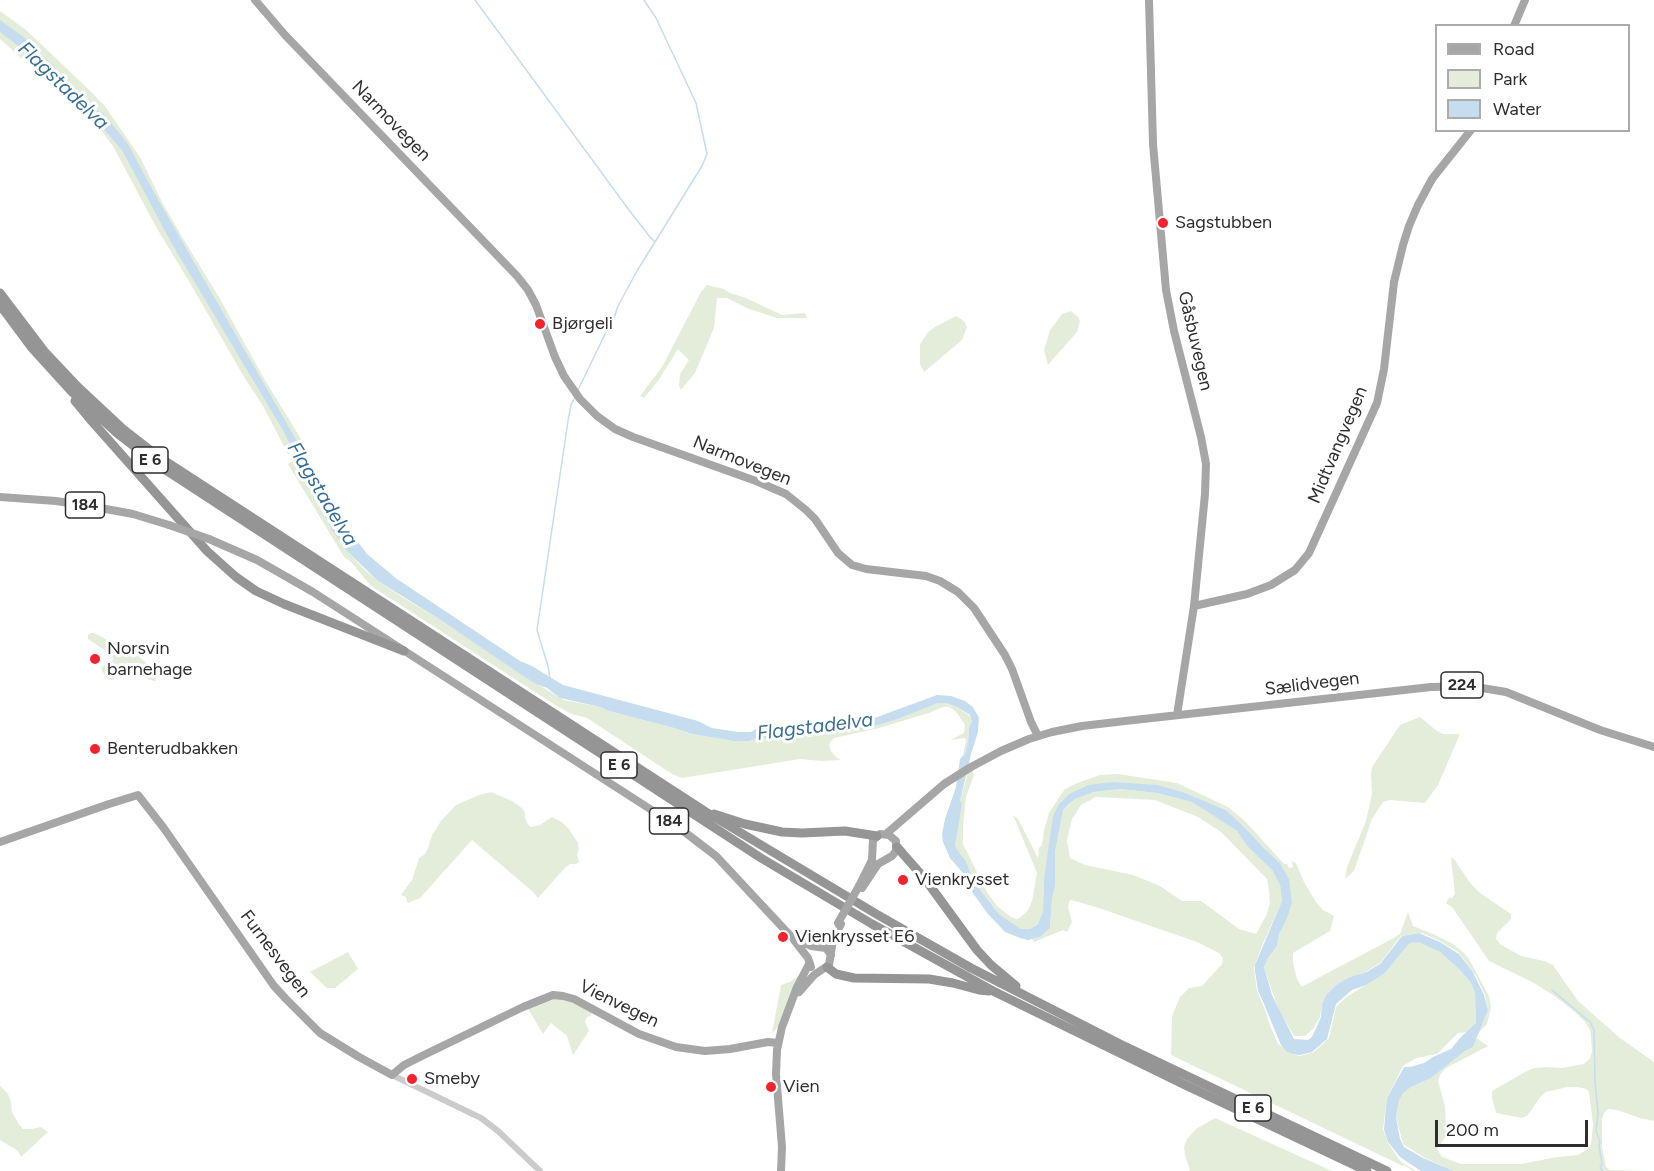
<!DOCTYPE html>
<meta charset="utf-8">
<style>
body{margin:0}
#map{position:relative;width:1654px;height:1171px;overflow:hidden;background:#fff;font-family:Figtree,sans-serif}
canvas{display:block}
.legend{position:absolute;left:1435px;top:24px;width:195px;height:108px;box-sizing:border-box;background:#fff;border:2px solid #ababab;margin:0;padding:8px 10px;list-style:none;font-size:18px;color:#2e2e2e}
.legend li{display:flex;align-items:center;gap:12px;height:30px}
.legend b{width:30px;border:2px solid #ababab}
.scale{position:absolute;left:1435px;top:1120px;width:153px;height:27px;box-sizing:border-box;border:3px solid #2e2e2e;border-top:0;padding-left:8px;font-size:18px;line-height:21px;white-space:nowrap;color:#2e2e2e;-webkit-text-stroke:4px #fff;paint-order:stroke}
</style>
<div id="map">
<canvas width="1654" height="1171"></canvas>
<ul class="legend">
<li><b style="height:8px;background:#a6a6a6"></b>Road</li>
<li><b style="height:16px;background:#e4edda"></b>Park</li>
<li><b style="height:16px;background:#c5ddee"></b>Water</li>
</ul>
<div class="scale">200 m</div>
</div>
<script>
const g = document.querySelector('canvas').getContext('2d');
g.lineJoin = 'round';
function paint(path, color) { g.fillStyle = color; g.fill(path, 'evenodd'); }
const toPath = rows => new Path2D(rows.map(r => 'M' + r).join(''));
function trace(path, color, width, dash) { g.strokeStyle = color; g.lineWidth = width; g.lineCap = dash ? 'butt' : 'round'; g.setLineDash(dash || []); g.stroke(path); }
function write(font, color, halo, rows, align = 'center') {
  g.font = font + ' Figtree,sans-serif'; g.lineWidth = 6; g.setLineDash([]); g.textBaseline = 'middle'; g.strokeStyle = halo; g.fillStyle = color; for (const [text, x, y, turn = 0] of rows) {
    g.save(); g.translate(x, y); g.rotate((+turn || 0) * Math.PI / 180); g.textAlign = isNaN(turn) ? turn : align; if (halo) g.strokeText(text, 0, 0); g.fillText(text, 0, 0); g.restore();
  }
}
const green = toPath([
 [0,11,26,30,82,83,104,105,140,157,162,202,181,235,220,299,266,382,303,442,288,454,263,406,244,377,190,283,156,227,114,148,102,131,66,96,47,81,0,39],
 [707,285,724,289,730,293,746,298,782,315,805,313,807,318,777,318,749,309,727,298,717,298,714,328,695,373,681,390,679,386,680,374,689,360,678,349,658,381,644,398,640,396,662,367,701,292],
 [1071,311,1078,317,1080,321,1077,332,1048,365,1044,350,1050,330,1062,314],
 [956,316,964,321,967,327,962,340,924,372,920,364,920,344,928,332,935,327],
 [296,459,330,527,348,552,364,569,378,581,402,597,439,619,517,672,564,700,600,707,609,711,674,728,692,734,734,741,749,741,756,739,823,733,840,733,868,728,898,719,938,703,946,703,957,707,971,717,972,721,969,728,968,742,965,753,963,754,966,741,965,738,950,740,964,733,965,725,957,713,953,709,948,707,943,707,929,713,879,728,834,738,831,741,829,745,831,751,835,756,841,760,821,761,800,759,682,778,672,774,587,718,572,714,555,705,371,586,351,562,344,557,300,484,288,464],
 [91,633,94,633,138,656,149,665,156,672,156,681,149,680,140,670,129,667,121,668,113,680,108,679,102,671,102,667,113,660,112,655,88,639,88,635],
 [1420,717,1437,731,1443,734,1460,734,1438,785,1425,803,1390,800,1383,802,1372,819,1354,871,1345,879,1347,867,1366,821,1372,794,1371,774,1372,767,1400,725],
 [972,770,974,775,966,797,963,826,963,844,987,892,997,906,1011,917,1016,919,1020,918,1028,910,1032,901,1037,873,1013,815,1018,819,1038,858,1039,848,1042,845,1044,830,1049,813,1064,790,1075,784,1100,775,1118,774,1177,783,1228,807,1245,821,1284,864,1287,864,1289,868,1293,867,1292,861,1296,863,1304,882,1316,902,1323,910,1334,916,1330,931,1293,953,1293,963,1297,979,1301,986,1303,986,1390,940,1400,934,1408,912,1413,926,1433,934,1453,944,1463,952,1469,959,1489,996,1491,1007,1487,1024,1479,1032,1488,1010,1485,995,1476,976,1466,962,1458,952,1440,941,1422,933,1418,933,1401,936,1381,962,1366,972,1351,977,1336,985,1326,995,1322,1004,1320,1017,1313,1029,1305,1036,1294,1036,1279,1010,1272,991,1264,967,1268,958,1277,946,1279,934,1286,921,1289,879,1280,863,1264,848,1243,826,1226,810,1183,792,1158,785,1088,785,1069,794,1059,804,1044,879,1043,911,1038,924,1030,929,1021,929,999,914,981,891,972,879,966,861,960,855,955,846,960,801,968,772],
 [1120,789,1157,793,1192,802,1237,831,1248,847,1272,870,1280,885,1282,901,1261,948,1254,968,1257,991,1266,1012,1269,1023,1278,1044,1292,1054,1300,1056,1314,1052,1329,1038,1336,1007,1346,997,1385,973,1402,952,1410,943,1419,941,1440,952,1460,970,1471,983,1475,993,1476,1023,1468,1032,1458,1033,1437,1054,1416,1058,1403,1066,1387,1098,1383,1129,1388,1143,1401,1162,1416,1171,1413,1171,1404,1165,1403,1166,1171,1055,1172,1016,1180,997,1189,988,1202,986,1222,964,1223,958,1219,953,1197,942,1099,908,1071,900,1069,902,1068,907,1072,922,1067,932,1063,930,1034,942,1032,939,1040,937,1050,928,1052,899,1055,886,1055,852,1063,810,1075,799,1094,792],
 [1096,797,1155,800,1198,817,1221,832,1267,879,1269,890,1270,903,1266,916,1256,934,1239,929,1201,901,1182,901,1160,886,1133,875,1085,865,1070,858,1067,840,1072,819,1081,805],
 [491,792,512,801,522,808,525,813,525,817,527,823,531,827,540,825,552,817,562,822,569,829,578,843,579,849,577,855,579,862,576,864,570,864,565,868,538,898,533,892,472,840,420,898,408,903,406,897,401,895,412,880,419,858,425,854,428,848,432,835,441,821,456,805,479,795],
 [1451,858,1454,859,1471,884,1480,893,1511,914,1511,919,1497,933,1496,939,1500,944,1521,956,1544,961,1553,965,1578,1001,1620,1038,1654,1062,1654,1121,1640,1118,1617,1110,1608,1109,1604,1113,1602,1119,1602,1146,1606,1167,1610,1170,1654,1171,1454,1171,1425,1158,1403,1144,1396,1117,1399,1100,1402,1093,1411,1087,1431,1078,1465,1051,1473,1047,1476,1038,1488,1046,1446,1068,1440,1075,1438,1081,1445,1106,1446,1136,1437,1149,1442,1157,1461,1164,1521,1164,1557,1157,1578,1155,1588,1149,1591,1144,1593,1124,1589,1092,1586,1089,1578,1087,1567,1087,1546,1092,1541,1096,1527,1116,1522,1118,1496,1113,1492,1098,1492,1091,1525,1072,1534,1068,1546,1067,1562,1068,1584,1064,1590,1058,1592,1052,1591,1037,1590,1030,1585,1022,1575,1012,1556,997,1534,983,1489,961,1452,907,1446,903,1449,898,1452,898,1455,894],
 [348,952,358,969,335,988,327,988,310,972],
 [798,976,799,976,777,1028,772,1033,781,985,790,982],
 [561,997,592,1010,591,1016,587,1017,585,1021,589,1031,573,1055,567,1036,551,1023,543,1034,527,1007,539,1001],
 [0,1086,8,1094,11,1102,12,1112,18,1123,23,1129,32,1129,41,1127,48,1132,21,1157,18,1151,0,1140],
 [1215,1118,1332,1171,1190,1171,1185,1155,1184,1147,1187,1139,1196,1129]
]);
const water = toPath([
 [0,20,25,38,34,48,55,67,72,87,87,99,97,110,104,114,128,144,152,189,344,523,367,554,397,579,520,661,532,666,563,685,698,721,712,728,738,732,751,732,757,728,771,726,798,727,837,725,869,720,937,695,951,696,965,701,973,707,979,718,978,732,971,754,960,801,962,803,955,846,960,854,966,861,972,878,981,891,999,914,1021,929,1030,929,1038,924,1043,911,1044,879,1053,816,1059,804,1069,794,1088,785,1113,782,1158,785,1183,792,1226,810,1243,826,1264,848,1280,863,1289,879,1292,903,1286,921,1279,934,1277,946,1268,958,1264,967,1272,995,1294,1039,1308,1040,1312,1037,1321,1017,1322,1004,1326,995,1336,985,1350,977,1367,972,1381,963,1402,936,1419,933,1440,942,1459,954,1473,972,1484,995,1488,1010,1473,1047,1465,1051,1431,1078,1411,1087,1403,1093,1399,1100,1396,1117,1400,1139,1404,1147,1423,1158,1454,1171,1421,1171,1400,1157,1388,1142,1384,1130,1385,1117,1387,1098,1404,1067,1410,1067,1424,1063,1433,1057,1451,1049,1461,1037,1476,1023,1475,993,1471,983,1460,970,1440,952,1419,942,1410,943,1402,952,1385,973,1366,985,1352,990,1336,1004,1327,1039,1312,1052,1300,1055,1292,1054,1286,1051,1281,1045,1264,1004,1258,991,1255,971,1255,965,1282,901,1280,885,1272,870,1248,847,1237,831,1192,802,1157,793,1120,789,1094,792,1075,799,1068,805,1063,810,1055,852,1055,886,1052,899,1050,928,1040,937,1028,940,1020,938,1005,932,988,914,965,882,962,872,950,858,943,842,942,834,945,819,956,787,960,759,965,753,968,742,969,728,972,721,970,715,957,707,946,703,938,703,898,719,868,728,840,733,823,733,756,739,749,741,734,741,692,734,674,728,609,711,600,707,560,698,547,688,536,684,517,672,439,619,378,581,348,552,331,529,284,432,172,244,122,150,87,110,17,45,0,32]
]);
const stream = toPath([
 [475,0,629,210,650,237,655,242],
 [578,390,606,332,613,321,618,306,637,271,702,166,707,154,696,103,656,18,644,0],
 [550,678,548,666,537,630,568,421,571,405,575,397],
 [1552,990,1590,1022,1594,1030,1595,1082,1598,1113,1596,1131,1600,1141,1599,1146,1602,1163,1600,1168,1603,1171]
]);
const minor = toPath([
 [392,1075,481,1118,498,1131,540,1171]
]);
const major = toPath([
 [255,0,285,35,517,276,528,290,536,305,555,357,564,376,580,399,597,416,615,429,633,437,756,481,786,494,806,510,815,519,838,553,852,565,866,569,926,576,940,581,958,592,974,608,1005,655,1012,669,1031,722,1038,736],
 [1149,0,1153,144,1166,290,1174,331,1201,437,1206,464,1205,494,1194,606,1177,715],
 [1514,26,1525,0],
 [0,497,56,501,95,507,133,514,169,525],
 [209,539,257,560,313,592,678,827,716,856,785,930,792,937,811,946,826,948,831,955],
 [1194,606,1247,594,1271,585,1295,570,1309,553,1377,403,1384,369,1394,282,1403,245,1409,226,1418,205,1432,179,1471,130],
 [886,834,944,784,971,767,1001,751,1029,739,1052,732,1082,726,1125,721,1431,687,1470,686,1506,692,1600,730,1654,747],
 [0,842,109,804,138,795,163,827,274,986,286,999,320,1033,359,1057,392,1075,404,1065,426,1054,523,1007,553,995,563,996,574,999,639,1034,676,1047,705,1051,730,1049,768,1042,778,1043],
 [859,886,872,860,873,840,880,834,889,835,896,841,896,851,892,856,878,864,862,888],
 [794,940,808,958,811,967],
 [799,992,814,975,829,965,833,940,841,924],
 [781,1171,782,1147,776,1074,777,1050,782,1027,797,987,809,964]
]);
const highway = toPath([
 [0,293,44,351,78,387,123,429,159,457,706,812,878,915,971,968,1120,1044,1387,1171],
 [0,305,32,348,72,392,118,434,161,467,761,858,872,924,993,991,1183,1084,1367,1171],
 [75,401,89,418,207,551,236,577,256,591,284,604,404,651],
 [714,814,745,824,782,832,802,833,845,831,877,836],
 [897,847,925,879,977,950,991,965,1016,986],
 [827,967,836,974,854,978,929,979,953,983,979,990,989,991]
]);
const majorBridge = toPath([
 [169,525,209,539],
 [838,923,859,886]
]);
const markers = [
 [1163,223,6,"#f2232d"],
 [540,324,6,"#f2232d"],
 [95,659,6,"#f2232d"],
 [95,749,6,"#f2232d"],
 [903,880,6,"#f2232d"],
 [783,937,6,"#f2232d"],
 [412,1079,6,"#f2232d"],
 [771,1087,6,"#f2232d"]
];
const shields = [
 [150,460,36],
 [85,505,39],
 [1462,685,42],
 [619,765,36],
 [669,821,39],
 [1253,1108,36]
];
const shieldNames = [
 ["E 6",150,460],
 ["184",85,505],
 ["224",1462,685],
 ["E 6",619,765],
 ["184",669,821],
 ["E 6",1253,1108]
];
const streetNames = [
 ["Narmovegen",391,121,46],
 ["Gåsbuvegen",1195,341,77],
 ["Midtvangvegen",1338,445,-67],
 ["Narmovegen",742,461,22],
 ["Sælidvegen",1312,684,-7],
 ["Furnesvegen",275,954,53],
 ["Vienvegen",619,1004,26]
];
const poiNames = [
 ["Sagstubben",1175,223],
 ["Bjørgeli",552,324],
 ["Norsvin",107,649],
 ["barnehage",107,670],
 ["Benterudbakken",107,749],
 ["Vienkrysset",915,880],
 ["Vienkrysset E6",795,937],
 ["Smeby",424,1079],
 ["Vien",783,1087]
];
const waterNames = [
 ["Flagstadelva",63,86,44],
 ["Flagstadelva",322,494,59],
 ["Flagstadelva",815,727,-7]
];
paint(green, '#e4edda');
paint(water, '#c5ddee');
trace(stream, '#c5ddee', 1.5);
trace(minor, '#cbcbcb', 6);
trace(major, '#a6a6a6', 8);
trace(highway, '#959595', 9);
trace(majorBridge, '#a6a6a6', 8);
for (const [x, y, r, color] of markers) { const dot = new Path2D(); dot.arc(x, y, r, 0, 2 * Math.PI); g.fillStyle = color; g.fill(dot); trace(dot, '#fff', 2); }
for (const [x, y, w] of shields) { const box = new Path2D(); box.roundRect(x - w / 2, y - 13, w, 26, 4.5); g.fillStyle = '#fff'; g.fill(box); trace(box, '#2e2e2e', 1.5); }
write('bold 16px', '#2e2e2e', null, shieldNames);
write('18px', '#2e2e2e', '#fff', streetNames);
write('18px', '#2e2e2e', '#fff', poiNames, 'left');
write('italic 20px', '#366e96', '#fff', waterNames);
</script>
